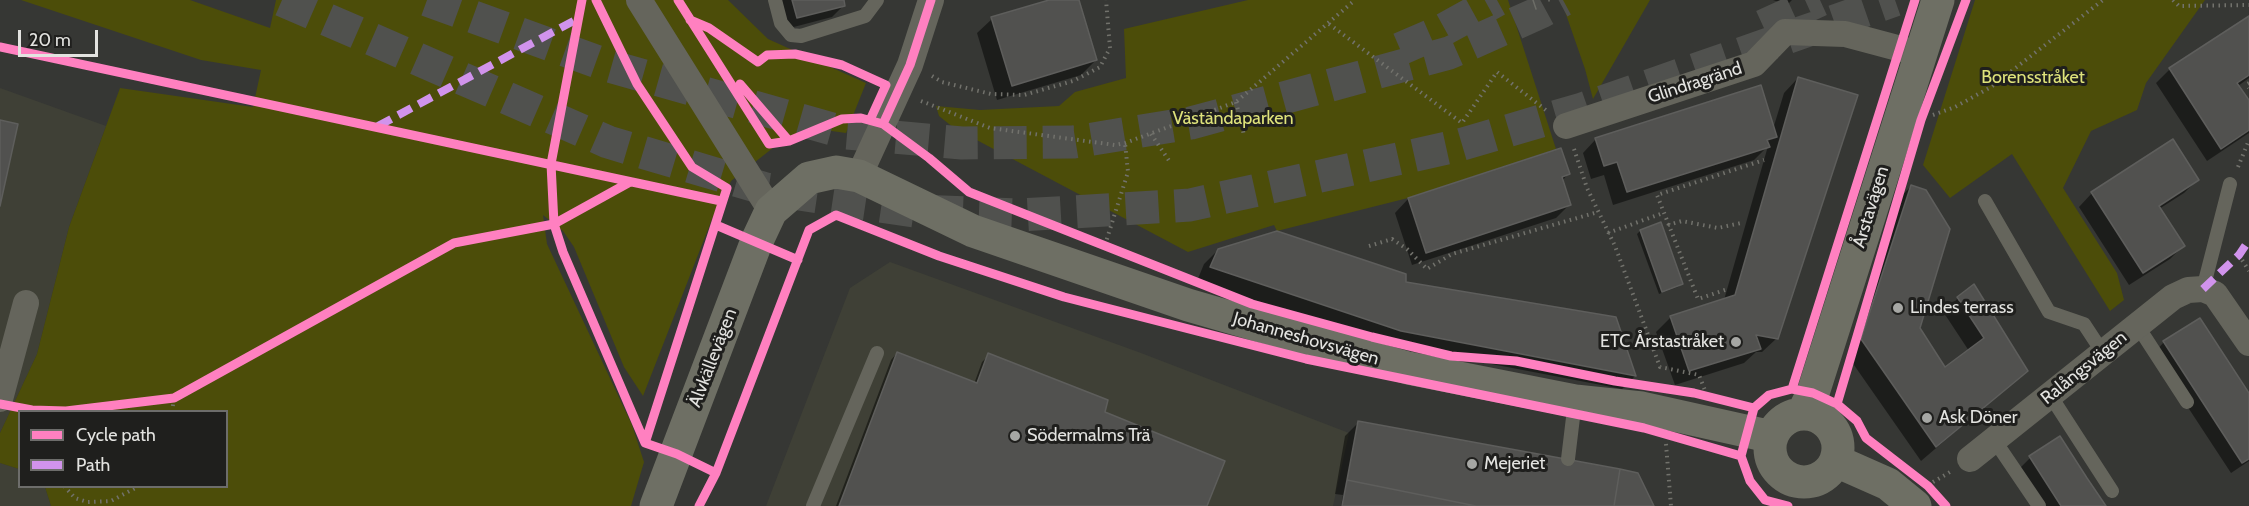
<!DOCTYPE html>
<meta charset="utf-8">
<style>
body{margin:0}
#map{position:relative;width:2249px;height:506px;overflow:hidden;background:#363734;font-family:Cabin,sans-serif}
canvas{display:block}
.legend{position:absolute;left:18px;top:410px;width:210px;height:78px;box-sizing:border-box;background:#1f1f1d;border:2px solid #6d6d6b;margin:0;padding:8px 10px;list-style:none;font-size:18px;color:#e3e3e0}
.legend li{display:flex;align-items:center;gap:12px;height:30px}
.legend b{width:30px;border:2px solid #6d6d6b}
.scale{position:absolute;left:18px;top:30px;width:80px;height:27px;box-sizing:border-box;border:3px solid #e3e3e0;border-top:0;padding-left:8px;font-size:18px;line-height:21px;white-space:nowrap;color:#e3e3e0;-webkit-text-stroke:4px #1f1f1d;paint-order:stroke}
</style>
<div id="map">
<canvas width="2249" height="506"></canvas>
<ul class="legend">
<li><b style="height:8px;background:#ff80c0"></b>Cycle path</li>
<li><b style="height:8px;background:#d193ec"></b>Path</li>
</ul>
<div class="scale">20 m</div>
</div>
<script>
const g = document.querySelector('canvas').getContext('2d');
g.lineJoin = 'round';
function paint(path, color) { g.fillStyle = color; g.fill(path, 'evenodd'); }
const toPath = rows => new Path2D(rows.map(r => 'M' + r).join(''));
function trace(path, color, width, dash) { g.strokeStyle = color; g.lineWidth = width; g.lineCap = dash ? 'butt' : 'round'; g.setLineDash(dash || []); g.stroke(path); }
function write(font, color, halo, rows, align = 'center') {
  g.font = font + ' Cabin,sans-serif'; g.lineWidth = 6; g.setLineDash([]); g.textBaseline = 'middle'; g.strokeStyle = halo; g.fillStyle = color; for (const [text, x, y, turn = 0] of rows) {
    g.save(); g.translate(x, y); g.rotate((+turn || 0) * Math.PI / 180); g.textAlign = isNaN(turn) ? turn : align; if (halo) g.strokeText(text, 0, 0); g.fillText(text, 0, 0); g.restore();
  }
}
const built = toPath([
 [0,88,106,126,69,227,37,354,0,433],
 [890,262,1141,353,1349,433,1333,506,766,506,850,288],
 [0,463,19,469,20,486,45,487,51,506,0,506]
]);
const green = toPath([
 [21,0,190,0,270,28,276,0,728,0,768,39,866,83,846,133,810,128,783,140,731,181,712,219,643,396,624,367,574,247,563,231,543,215,547,244,632,425,644,462,631,506,51,506,45,487,226,486,226,412,20,412,19,469,0,463,0,433,37,354,69,227,120,88,253,107,261,70,201,60],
 [1248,0,1508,0,1556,149,1408,198,1277,231,1274,225,1188,252,954,128,939,116,936,106,980,110,1059,106,1075,92,1126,78,1124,29],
 [1561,0,1650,0,1593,99,1585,69],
 [1975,0,2205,0,2146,83,2137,110,2091,131,2063,188,2117,273,2124,300,2110,311,2012,154,1950,198,1923,165]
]);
const shadow = toPath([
 [778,0,842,0,843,6,832,17,786,29],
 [1054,0,1078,0,1096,60,1081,75,997,100,977,33,992,19],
 [1773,0,1792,0,1787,5],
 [2249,18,2249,78,2238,86,2249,103,2249,133,2207,161,2156,83,2170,69],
 [1798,78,1777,338,1762,352,1756,352,1744,363,1675,385,1656,332,1671,317,1724,300,1768,146,1754,160,1613,205,1604,175,1591,179,1583,153,1596,139,1773,129,1784,93],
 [1561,149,1568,174,1562,181,1569,205,1556,218,1412,265,1395,213,1408,199],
 [2197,180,2184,193,2159,209,2183,246,2170,259,2129,285,2079,207,2092,193],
 [1911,186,1918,328,1945,369,1969,351,1944,313,1958,298,2026,371,1921,461,1847,355,1897,201],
 [1640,231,1681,284,1678,287,1659,294,1637,234],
 [1218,250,1615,319,1635,376,1622,389,1387,344,1197,281,1204,264],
 [2164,342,2249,396,2249,461,2231,473,2153,354],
 [897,353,974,384,982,362,989,355,1103,413,1205,506,836,506,891,360],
 [1359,422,1651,506,1341,506,1343,495,1335,494,1345,436],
 [2059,438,2104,506,2043,506,2019,469,2030,458]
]);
const building = toPath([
 [792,0,844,0,845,6,797,18,792,0],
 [1049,0,1079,0,1097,60,1012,86,991,17,1049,0],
 [2249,16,2249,75,2237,83,2249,100,2249,130,2221,149,2169,68,2249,16],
 [1798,77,1858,95,1778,339,1756,335,1761,349,1689,371,1670,316,1735,295,1798,77],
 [1761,85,1777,137,1767,140,1770,147,1627,192,1617,162,1604,166,1595,138,1761,85],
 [0,120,18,124,0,206,0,120],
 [2173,139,2199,180,2159,206,2185,246,2143,273,2091,192,2173,139],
 [1561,148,1570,174,1562,177,1571,205,1426,253,1408,198,1561,148],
 [1911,185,1926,190,1950,229,1920,328,1945,367,1984,338,1957,297,1974,284,2028,371,1936,447,1861,339,1911,185],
 [1661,222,1683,284,1662,292,1640,230,1661,222],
 [1277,231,1406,274,1406,282,1616,317,1636,376,1401,331,1210,267,1218,249,1277,231],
 [2200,318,2249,393,2249,459,2242,463,2163,341,2200,318],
 [897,352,977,383,988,353,1108,400,1105,412,1225,461,1207,506,839,506,897,352],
 [1358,421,1620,469,1614,506,1476,506,1347,480,1358,421],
 [2060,436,2087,478,2106,506,2061,506,2029,456,2060,436],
 [1620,469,1638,473,1654,506,1614,506,1620,469],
 [1347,480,1476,506,1342,506,1347,480]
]);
const highwayTunnel = toPath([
 [282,0,608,142,766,189,914,211,1020,215,1190,205,1456,146,1582,109,1895,0],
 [427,0,609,66,846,133,962,143,1074,142,1191,123,1449,53,1541,12,1563,0],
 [1763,26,1820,0],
 [1400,49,1439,32,1497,0]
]);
const path = toPath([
 [2173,0,2179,6,2249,5],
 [1329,24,1462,123,1497,72,1547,111],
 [932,76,942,82,991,94,1024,95,1073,81,1100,67,1110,48,1106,0],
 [2249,83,2247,84,2249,88],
 [921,101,990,128,1115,145,1125,143,1236,102,1355,0],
 [1236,102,1244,135],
 [1933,115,1955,107,1991,87,2103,0],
 [1151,134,1170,162],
 [1574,149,1587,188,1615,246,1660,367,1699,375,1706,393],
 [2238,167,2249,140],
 [1668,225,1682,221,1718,228,1741,223],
 [1608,233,1663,213],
 [1105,245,1128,172,1125,143],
 [1369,246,1392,239,1407,249,1427,269,1452,254,1598,212],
 [2239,255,2249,271],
 [1725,290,1698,299,1657,195,1764,160],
 [66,412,66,411],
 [172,412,174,398],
 [1666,444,1671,506],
 [1933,482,1950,472],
 [64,486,75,498,87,502,111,501,139,486]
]);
const lane = toPath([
 [775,0,781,23,791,35,801,36,865,16,877,0],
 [1985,201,2049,312,2084,324,2103,353],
 [2203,289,2230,184],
 [2137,325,2187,402],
 [2050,395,2112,491],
 [1995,441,2039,506],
 [1568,459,1575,401],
 [813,506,877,353]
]);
const street = toPath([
 [639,0,771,211],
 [1566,126,1754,64,1785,32,1845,34,1920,54],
 [859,176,910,65,931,0],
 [0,399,26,303],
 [1970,459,2173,297,2188,290,2203,289,2215,294,2249,343]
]);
const secondary = toPath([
 [1803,413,1813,393,1938,0],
 '1770 448a34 34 0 1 1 68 0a34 34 0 1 1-68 0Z',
 [1836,461,1888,484,1915,506],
 [656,506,756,243,771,211,809,178,836,172,859,176,973,231,1188,305,1274,330,1408,368,1575,401,1642,408,1759,434,1771,440]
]);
const tram = toPath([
 [1533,0,1536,9],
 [1549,0,1549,1]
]);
const quiet = toPath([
 [378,126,579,18],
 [2203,289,2239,255,2249,240]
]);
const cycleway = toPath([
 [582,0,551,164,554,224,563,252,645,443,677,454,716,473],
 [596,0,637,84,692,167,727,188,645,443],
 [678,0,769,144,789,141,842,119,861,118,883,124,929,158,969,192,1252,304,1372,337,1451,356,1516,361,1615,381,1694,393,1754,408],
 [690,20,709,28,758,62,767,55,795,54,842,65,886,85,870,120],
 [0,47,721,201],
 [740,84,789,141],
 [883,124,910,65,931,0],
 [716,225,798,260],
 [1792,389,1915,0],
 [0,404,32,410,66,411,174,398,454,243,554,224,630,182],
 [1837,404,1921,120,1966,0],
 [699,506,716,473,809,230,836,215,939,256,1064,297,1306,359,1644,428,1741,456],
 [1788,506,1765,500,1750,481,1741,456,1754,408,1769,395,1792,389,1813,393,1837,404,1857,421,1866,438,1928,486,1946,506]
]);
const markers = [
 [1898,308,6,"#a6a7a4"],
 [1736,342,6,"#a6a7a4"],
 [1927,418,6,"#a6a7a4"],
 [1015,436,6,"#a6a7a4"],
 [1472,464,6,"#a6a7a4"]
];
const parkNames = [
 ["Borensstråket",2033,78],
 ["Väständaparken",1233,119]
];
const streetNames = [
 ["Glindragränd",1695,83,-18],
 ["Årstavägen",1871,207,-73],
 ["Johanneshovsvägen",1306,339,16],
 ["Älvkällevägen",713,358,-69],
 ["Ralångsvägen",2084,368,-39]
];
const poiNames = [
 ["Lindes terrass",1910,308],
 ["ETC Årstastråket",1724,342,"right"],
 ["Ask Döner",1939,418],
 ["Södermalms Trä",1027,436],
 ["Mejeriet",1484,464]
];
paint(built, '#3f4036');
paint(green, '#4c4d09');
paint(shadow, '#0007');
paint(building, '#51514f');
trace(building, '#5e5e5c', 1.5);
trace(highwayTunnel, '#50514e', 33, [33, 16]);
trace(path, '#72726c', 4, [1.5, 4.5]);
trace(lane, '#65655c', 14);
trace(street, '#65655c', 26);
trace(secondary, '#6e6f64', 33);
trace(tram, '#6c6d67', 1.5);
trace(quiet, '#d193ec', 8, [15, 8]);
trace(cycleway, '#ff80c0', 9);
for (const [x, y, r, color] of markers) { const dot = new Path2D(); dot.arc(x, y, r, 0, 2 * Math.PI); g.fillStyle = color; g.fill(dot); trace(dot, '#1f1f1d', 2); }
write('18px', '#dfe37b', '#1f1f1d', parkNames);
write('18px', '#e3e3e0', '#1f1f1d', streetNames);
write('18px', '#e3e3e0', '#1f1f1d', poiNames, 'left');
</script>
